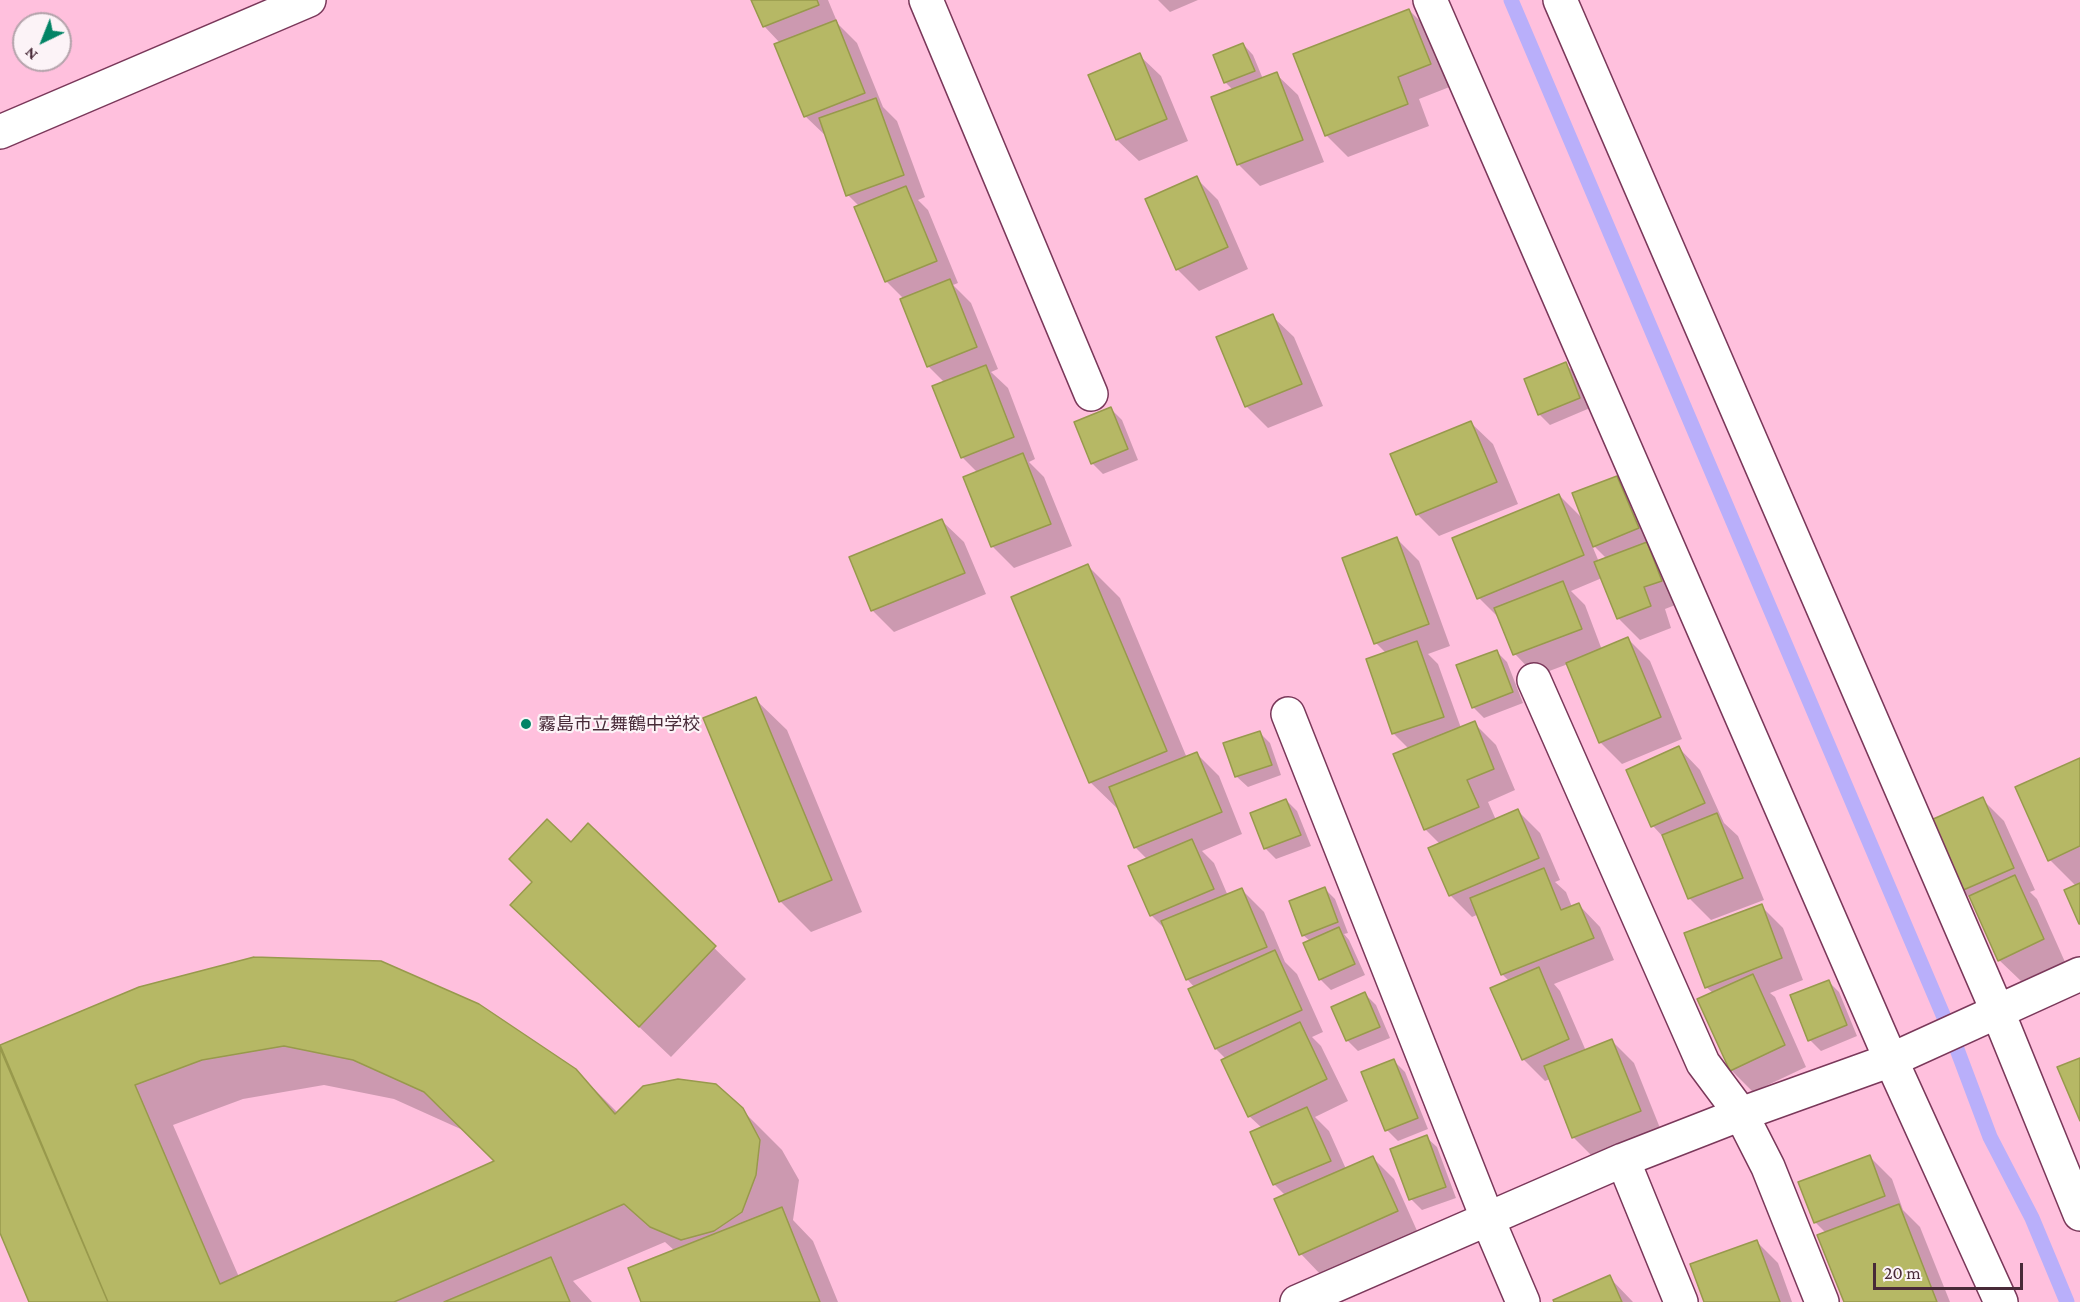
<!DOCTYPE html>
<meta charset="utf-8">
<style>
body{margin:0}
#map{position:relative;width:2080px;height:1302px;overflow:hidden;background:#ffc0dd;font-family:"Crimson Pro",serif}
canvas{display:block}
.north{position:absolute;left:12px;top:12px;width:60px;height:60px;box-sizing:border-box;background:#fcf3f7;border:2px solid #b4a3ab;border-radius:50%;rotate:223deg;font-size:16px;font-weight:700;line-height:24px;text-align:center;color:#482a38}
.north::after{content:'';display:block;margin:auto;width:21px;height:27px;background:#028466;clip-path:polygon(50% 0,100% 100%,50% 72%,0 100%)}
.scale{position:absolute;left:1873px;top:1263px;width:150px;height:27px;box-sizing:border-box;border:3px solid #482a38;border-top:0;padding-left:8px;font-size:18px;line-height:21px;white-space:nowrap;color:#482a38;-webkit-text-stroke:4px #fcf3f7;paint-order:stroke}
</style>
<div id="map">
<canvas width="2080" height="1302"></canvas>
<div class="north">N</div>
<div class="scale">20 m</div>
</div>
<script>
const g = document.querySelector('canvas').getContext('2d');
g.lineJoin = 'round';
function paint(path, color) { g.fillStyle = color; g.fill(path, 'evenodd'); }
const toPath = rows => new Path2D(rows.map(r => 'M' + r).join(''));
function trace(path, color, width, dash) { g.strokeStyle = color; g.lineWidth = width; g.lineCap = dash ? 'butt' : 'round'; g.setLineDash(dash || []); g.stroke(path); }
function write(font, color, halo, rows, align = 'center') {
  g.font = font + ' "Crimson Pro","Noto Sans JP",serif'; g.lineWidth = 4.5; g.setLineDash([]); g.textBaseline = 'middle'; g.strokeStyle = halo; g.fillStyle = color; for (const [text, x, y, turn = 0] of rows) {
    g.save(); g.translate(x, y); g.rotate((+turn || 0) * Math.PI / 180); g.textAlign = isNaN(turn) ? turn : align; if (halo) g.strokeText(text, 0, 0); g.fillText(text, 0, 0); g.restore();
  }
}
const shadow = toPath([
 [753,0,828,0,838,24,857,43,883,107,897,121,925,197,918,200,928,210,958,283,953,285,971,303,998,369,991,372,1008,388,1035,459,1029,462,1044,477,1072,546,1014,568,992,546,965,478,978,473,962,457,944,382,928,366,904,299,886,281,859,206,848,195,828,138,805,116,780,43,764,26],
 [1158,0,1198,0,1170,12],
 [1409,10,1431,32,1452,86,1419,99,1429,126,1348,157,1326,135],
 [1243,44,1253,55,1263,79,1276,74,1298,95,1324,162,1260,186,1238,164,1233,90,1225,82],
 [1139,55,1161,76,1188,141,1139,161,1117,140,1090,76],
 [1196,178,1218,200,1248,269,1199,291,1177,269],
 [1272,316,1294,337,1323,406,1268,428,1246,406],
 [1565,364,1576,374,1590,408,1550,425,1539,414],
 [1111,409,1122,420,1138,460,1103,474,1092,463],
 [1471,423,1493,444,1518,504,1439,536,1417,514],
 [1617,477,1639,499,1683,602,1665,609,1671,628,1640,640,1618,618,1602,578,1571,591,1585,605,1602,650,1628,639,1650,661,1682,739,1622,764,1600,742,1568,664,1536,676,1515,654,1501,620,1479,598,1559,495,1585,521],
 [1591,543,1607,559,1599,562],
 [942,521,964,542,986,594,894,632,872,610],
 [1397,539,1419,561,1450,646,1428,654,1438,664,1461,728,1474,723,1496,745,1515,790,1488,802,1496,820,1518,811,1540,833,1560,880,1555,882,1566,892,1572,907,1579,905,1600,927,1614,960,1554,984,1560,991,1586,1051,1612,1041,1634,1063,1662,1133,1595,1159,1573,1137,1550,1079,1545,1081,1523,1059,1509,981,1502,974,1479,914,1472,917,1450,895,1440,844,1425,829,1409,749,1393,733,1386,653,1376,643],
 [1088,566,1120,598,1187,758,1197,754,1219,776,1242,834,1202,851,1214,863,1228,896,1242,890,1264,912,1285,962,1297,974,1323,1032,1312,1037,1321,1046,1348,1101,1315,1117,1329,1131,1346,1169,1372,1157,1394,1179,1418,1233,1322,1276,1301,1254,1285,1195,1274,1184,1262,1128,1249,1116,1226,1059,1216,1049,1190,990,1195,988,1187,979,1167,931,1151,915,1148,860,1135,847,1121,812,1090,782],
 [1496,651,1507,662,1523,703,1484,718,1473,707],
 [755,699,787,730,862,912,811,932,780,901],
 [1259,732,1270,743,1281,775,1248,787,1237,777,1225,744],
 [1679,748,1700,770,1724,823,1738,836,1764,900,1711,920,1689,898,1665,839,1653,826],
 [2080,759,2080,923,2076,886,2050,860],
 [1982,799,2004,821,2035,890,2030,892,2037,899,2065,962,2021,981,1999,960,1972,900,1962,890],
 [1286,800,1297,811,1311,846,1276,859,1265,848],
 [588,825,746,979,671,1057,543,936,571,844],
 [1325,889,1335,899,1348,933,1344,934,1349,940,1365,975,1331,990,1320,979,1310,941,1303,935],
 [1761,906,1783,928,1803,980,1770,993,1775,997,1806,1067,1753,1092,1731,1070,1713,993,1706,987],
 [1828,981,1839,992,1857,1036,1821,1051,1810,1040],
 [139,988,575,1070,618,1113,742,1110,782,1150,799,1180,793,1220,813,1241,838,1302,642,1302,675,1251,665,1242,573,1281,592,1302,31,1302,0,1229,0,1047],
 [324,1085,394,1099,465,1131,496,1161,239,1277,173,1125,243,1099],
 [1365,994,1376,1005,1390,1038,1358,1051,1347,1040],
 [1394,1061,1405,1072,1428,1129,1398,1141,1387,1130,1363,1073],
 [1426,1137,1437,1147,1456,1198,1422,1210,1411,1199],
 [1870,1157,1892,1179,1903,1210,1920,1227,1950,1302,1845,1302,1826,1233,1815,1222],
 [1756,1241,1778,1263,1792,1302,1706,1302],
 [1609,1277,1633,1302,1556,1302]
]);
const stream = toPath([
 [1511,0,1952,1036,1990,1137,2032,1218,2067,1302]
]);
const building = toPath([
 [751,0,817,0,819,5,763,27,751,0],
 [1409,9,1431,64,1398,77,1408,104,1325,136,1293,54,1409,9],
 [836,20,865,93,804,117,774,44,836,20],
 [1243,43,1255,71,1224,83,1213,55,1243,43],
 [1140,53,1167,119,1116,140,1088,75,1140,53],
 [1277,72,1303,140,1237,165,1211,97,1277,72],
 [876,98,904,175,846,196,819,118,876,98],
 [1197,176,1228,247,1176,270,1145,199,1197,176],
 [906,186,937,261,885,282,854,207,906,186],
 [950,279,977,347,927,367,900,299,950,279],
 [1273,314,1302,384,1245,407,1216,337,1273,314],
 [1566,362,1580,398,1538,415,1524,379,1566,362],
 [986,365,1014,437,961,458,932,386,986,365],
 [1111,407,1128,449,1091,464,1074,422,1111,407],
 [1471,421,1497,482,1416,515,1390,454,1471,421],
 [1023,453,1051,524,991,547,963,477,1023,453],
 [1617,476,1639,528,1593,547,1572,493,1617,476],
 [1559,494,1584,555,1477,599,1452,538,1559,494],
 [942,519,965,573,871,611,849,557,942,519],
 [1397,537,1429,624,1374,644,1342,558,1397,537],
 [1647,542,1662,581,1644,587,1651,606,1617,619,1594,562,1647,542],
 [1088,564,1167,751,1089,783,1011,597,1088,564],
 [1563,581,1582,629,1513,655,1494,608,1563,581],
 [1628,637,1661,717,1599,743,1566,663,1628,637],
 [1417,641,1444,717,1392,734,1366,659,1417,641],
 [1497,650,1513,692,1472,708,1456,665,1497,650],
 [756,697,832,880,779,902,703,718,756,697],
 [1475,721,1494,769,1467,780,1479,807,1424,830,1393,754,1475,721],
 [1260,731,1272,765,1235,777,1223,743,1260,731],
 [1679,746,1705,803,1651,827,1626,770,1679,746],
 [1197,752,1222,812,1134,848,1109,787,1197,752],
 [2080,758,2080,846,2048,861,2015,787,2080,758],
 [1983,797,2014,868,1961,891,1931,820,1983,797],
 [1286,799,1301,835,1264,849,1250,813,1286,799],
 [1518,809,1539,858,1449,896,1428,848,1518,809],
 [1717,813,1743,878,1688,899,1662,835,1717,813],
 [547,819,571,842,588,823,716,946,639,1027,510,905,532,882,509,859,547,819],
 [1192,839,1214,889,1150,916,1128,866,1192,839],
 [1544,868,1561,910,1579,903,1594,938,1501,975,1470,898,1544,868],
 [2015,875,2044,939,1998,961,1969,896,2015,875],
 [2080,883,2080,924,2079,924,2064,890,2080,883],
 [1325,887,1338,922,1302,936,1289,901,1325,887],
 [1242,888,1267,947,1186,980,1161,921,1242,888],
 [1762,904,1782,958,1705,988,1684,933,1762,904],
 [1339,927,1355,964,1319,980,1303,943,1339,927],
 [1275,950,1302,1010,1215,1049,1188,989,1275,950],
 [254,957,381,961,479,1004,576,1069,615,1114,643,1086,678,1079,716,1084,743,1108,760,1140,756,1175,742,1212,714,1231,681,1240,650,1227,624,1204,394,1302,108,1302,0,1045,139,987,254,957],
 [284,1046,353,1060,424,1092,494,1161,220,1284,135,1085,202,1060,284,1046],
 [1539,967,1569,1039,1522,1060,1490,988,1539,967],
 [1753,974,1785,1045,1730,1071,1697,999,1753,974],
 [1829,980,1847,1025,1808,1041,1790,995,1829,980],
 [1365,992,1380,1027,1346,1041,1331,1007,1365,992],
 [1300,1022,1327,1079,1248,1117,1221,1060,1300,1022],
 [1612,1039,1641,1111,1572,1138,1544,1066,1612,1039],
 [0,1048,108,1302,29,1302,0,1233,0,1048],
 [2080,1058,2080,1121,2057,1067,2080,1058],
 [1394,1059,1418,1118,1385,1131,1361,1072,1394,1059],
 [1307,1107,1331,1161,1273,1185,1250,1132,1307,1107],
 [1427,1135,1446,1187,1409,1200,1390,1149,1427,1135],
 [1870,1155,1885,1196,1814,1223,1798,1182,1870,1155],
 [1373,1156,1398,1211,1299,1255,1274,1199,1373,1156],
 [1899,1204,1937,1302,1844,1302,1817,1235,1899,1204],
 [782,1207,820,1302,641,1302,628,1268,782,1207],
 [1757,1240,1780,1302,1704,1302,1690,1264,1757,1240],
 [551,1257,570,1302,444,1302,551,1257],
 [1610,1275,1622,1302,1554,1302,1553,1300,1610,1275]
]);
const minor = toPath([
 [926,0,1091,394],
 [1430,0,1891,1060,2001,1302],
 [1560,0,1997,1010,2080,1214],
 [0,132,309,0],
 [1534,680,1703,1063,1741,1114,1768,1167,1822,1302],
 [1288,714,1488,1220,1523,1302],
 [1623,1160,1681,1302],
 [1297,1302,1623,1160,1741,1114,1891,1060,2080,974]
]);
const markers = [
 [526,724,6,"#028466"]
];
const poiNames = [
 ["霧島市立舞鶴中学校",538,724]
];
paint(shadow, '#0003');
trace(stream, '#b9affa', 15);
paint(building, '#b6b865');
trace(building, '#98994c', 1.5);
trace(minor, '#7a385a', 36);
trace(minor, '#fff', 33);
for (const [x, y, r, color] of markers) { const dot = new Path2D(); dot.arc(x, y, r, 0, 2 * Math.PI); g.fillStyle = color; g.fill(dot); trace(dot, '#fcf3f7', 2); }
write('18px', '#482a38', '#fcf3f7', poiNames, 'left');
</script>
